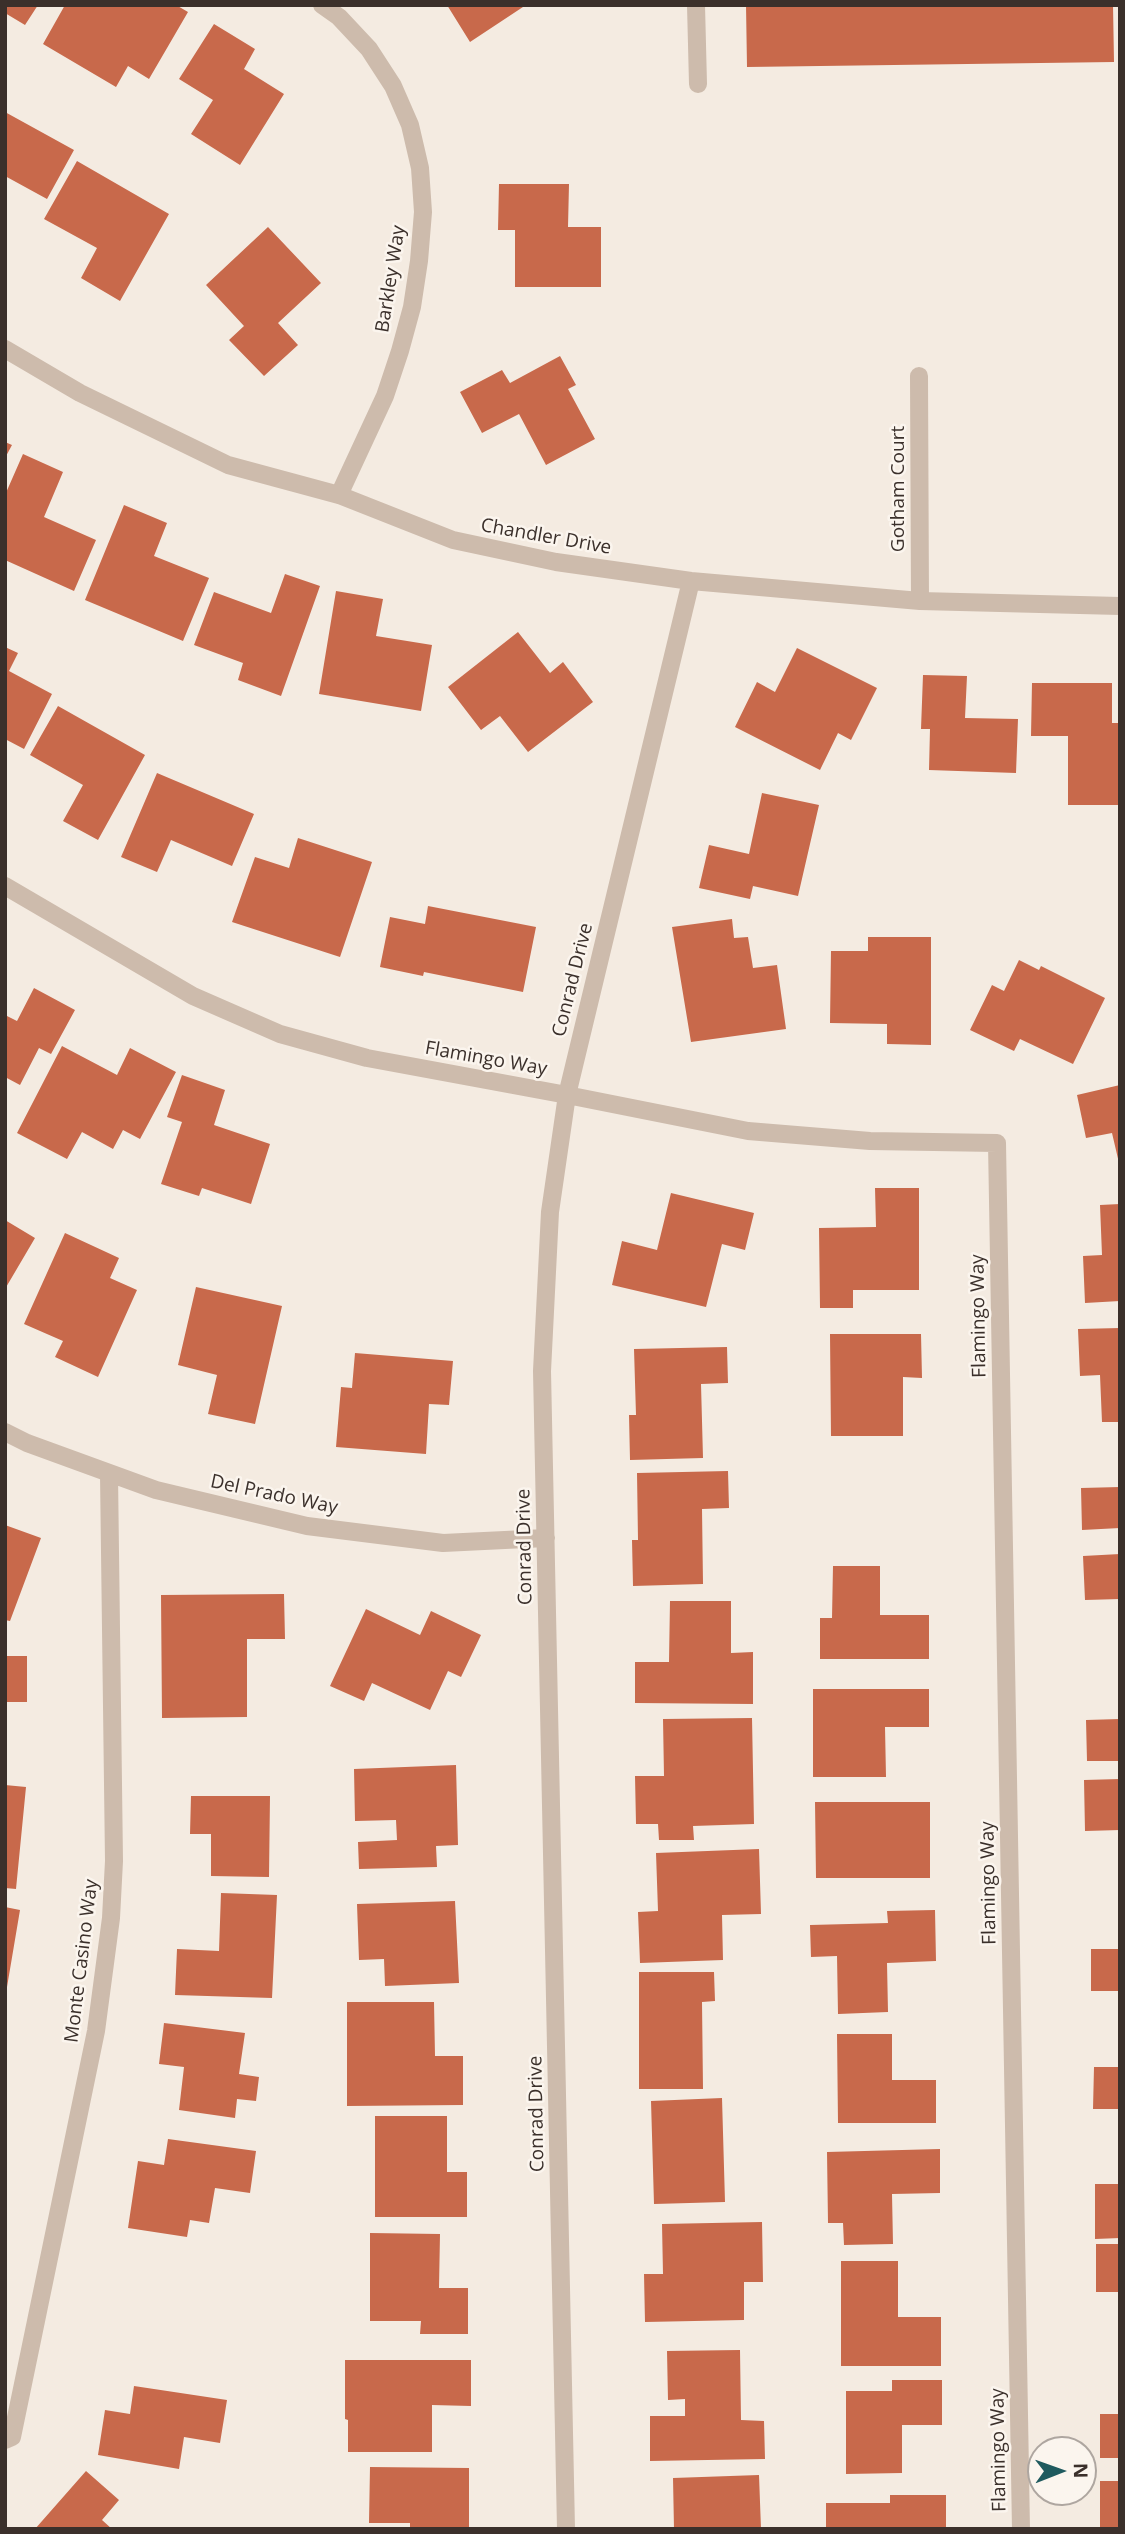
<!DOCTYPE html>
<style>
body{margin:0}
#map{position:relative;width:1125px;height:2534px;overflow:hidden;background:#f4ebe1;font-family:"Open Sans",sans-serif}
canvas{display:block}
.frame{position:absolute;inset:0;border:7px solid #3b302b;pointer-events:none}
.north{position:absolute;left:1027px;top:2436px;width:70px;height:70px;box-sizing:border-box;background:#fbf5ee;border:2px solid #aea6a0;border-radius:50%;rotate:89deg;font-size:19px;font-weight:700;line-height:28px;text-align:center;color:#3b302b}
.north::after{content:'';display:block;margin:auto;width:24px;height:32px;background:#1f5a5e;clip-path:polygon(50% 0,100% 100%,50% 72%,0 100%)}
</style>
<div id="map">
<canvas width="1125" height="2534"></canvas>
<div class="frame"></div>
<div class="north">N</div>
</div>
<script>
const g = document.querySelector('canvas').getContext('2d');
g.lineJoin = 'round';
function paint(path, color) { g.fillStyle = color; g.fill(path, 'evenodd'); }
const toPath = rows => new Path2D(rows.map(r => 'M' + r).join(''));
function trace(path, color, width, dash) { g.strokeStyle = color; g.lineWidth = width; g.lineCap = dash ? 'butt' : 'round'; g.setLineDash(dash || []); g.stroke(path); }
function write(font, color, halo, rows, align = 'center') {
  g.font = font + ' "Open Sans",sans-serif'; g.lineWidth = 5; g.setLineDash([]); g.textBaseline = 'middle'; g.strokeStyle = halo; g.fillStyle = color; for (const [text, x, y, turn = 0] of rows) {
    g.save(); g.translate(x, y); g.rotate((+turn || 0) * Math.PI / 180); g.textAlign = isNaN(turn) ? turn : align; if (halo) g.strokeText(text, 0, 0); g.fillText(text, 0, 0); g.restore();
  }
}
const building = toPath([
 [5,5,38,5,25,25,5,13],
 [65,5,176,5,188,12,149,79,128,66,116,87,43,44],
 [447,5,526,5,470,42],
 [746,5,1113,5,1114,62,747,67],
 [214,24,255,49,244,69,284,94,240,165,191,134,213,100,179,79],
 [5,112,74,150,47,199,5,176],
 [77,161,169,214,120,301,81,278,97,248,44,219],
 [499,184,569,184,568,227,601,227,601,287,515,287,515,230,498,230],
 [268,227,321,283,278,323,298,345,264,376,229,340,244,326,206,285],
 [560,356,576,385,568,389,595,439,546,465,519,414,482,433,460,392,502,370,510,383],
 [5,442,12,445,5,458],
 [23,454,63,472,44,517,96,540,74,591,5,560,5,495],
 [124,505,167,523,154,556,209,578,183,641,85,600],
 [285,574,320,586,281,696,238,680,243,663,194,645,214,592,271,613],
 [336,591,383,599,376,636,432,645,421,711,319,694],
 [518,632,550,673,563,662,593,702,528,752,500,716,481,730,448,687],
 [5,647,18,653,9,671,52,694,24,749,5,739],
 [797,648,877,688,851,740,838,733,820,770,735,727,757,682,775,692],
 [923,675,967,676,965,718,1018,719,1016,773,929,770,930,729,921,729],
 [1032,683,1112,683,1112,723,1120,723,1120,805,1068,805,1068,736,1031,736],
 [58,706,145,755,98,840,63,821,83,785,30,755],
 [157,773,254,814,232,866,171,840,157,872,121,857],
 [762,793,819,805,798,896,753,886,750,899,699,888,709,845,749,854],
 [298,838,372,862,340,957,232,922,255,857,289,868],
 [428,906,536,927,523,992,424,972,423,976,380,967,390,917,425,924],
 [732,919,734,938,748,937,753,968,777,965,786,1029,691,1042,672,927],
 [868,937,931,937,931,1045,887,1044,887,1024,830,1023,831,951,868,951],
 [1019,960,1039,970,1041,966,1105,998,1073,1064,1020,1039,1014,1051,970,1030,992,985,1004,991],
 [34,988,75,1010,51,1054,39,1048,20,1085,5,1077,5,1015,17,1021],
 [62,1046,117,1075,130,1048,176,1072,140,1139,123,1130,113,1149,82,1132,67,1159,17,1133],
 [182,1075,225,1090,214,1125,270,1144,251,1204,202,1188,199,1196,161,1184,182,1122,167,1117],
 [1120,1085,1120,1162,1119,1163,1112,1133,1086,1138,1077,1095],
 [875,1188,919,1188,919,1290,853,1290,853,1308,820,1308,819,1228,876,1227],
 [671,1193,754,1213,745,1250,722,1244,706,1307,612,1285,622,1241,657,1250],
 [1120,1204,1120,1301,1085,1303,1083,1256,1102,1255,1100,1205],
 [5,1220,35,1238,5,1289],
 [65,1233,119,1258,110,1278,137,1290,98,1377,55,1357,63,1341,24,1324],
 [196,1287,282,1306,255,1424,208,1414,217,1375,178,1365],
 [1120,1328,1120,1422,1102,1422,1100,1375,1080,1376,1078,1329],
 [830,1334,921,1334,922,1378,903,1377,903,1436,831,1436],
 [727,1347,728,1383,701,1384,703,1458,630,1460,629,1415,636,1415,634,1349],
 [355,1353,453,1361,449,1405,429,1404,426,1454,336,1447,341,1387,352,1388],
 [728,1471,729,1508,702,1509,703,1584,633,1586,632,1540,638,1540,637,1473],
 [1120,1487,1120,1528,1082,1530,1081,1488],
 [5,1525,41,1538,10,1621,5,1620],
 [1120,1554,1120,1599,1085,1600,1083,1556],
 [833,1566,880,1566,880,1615,929,1615,929,1659,820,1659,820,1618,832,1618],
 [284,1594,285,1639,247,1639,247,1717,162,1718,161,1595],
 [670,1601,731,1601,731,1653,753,1652,753,1704,635,1703,635,1662,669,1662],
 [366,1609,420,1635,431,1611,481,1635,461,1677,448,1671,430,1710,372,1683,364,1701,330,1686],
 [5,1656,27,1656,27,1702,5,1702],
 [813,1689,929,1689,929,1727,885,1727,886,1777,813,1777],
 [752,1718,754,1824,693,1826,694,1840,659,1840,658,1824,636,1824,635,1776,664,1776,663,1719],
 [1120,1719,1120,1761,1087,1761,1086,1720],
 [456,1765,458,1845,436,1846,437,1867,359,1869,358,1842,397,1840,396,1820,355,1821,354,1769],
 [1120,1779,1120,1830,1085,1831,1084,1780],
 [5,1785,26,1787,16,1889,5,1888],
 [191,1796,270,1796,269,1877,211,1876,211,1834,190,1834],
 [815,1802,930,1802,930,1878,816,1878],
 [759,1849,761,1914,722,1915,723,1960,640,1963,638,1912,658,1911,656,1853],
 [221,1893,277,1895,272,1998,175,1995,177,1949,219,1951],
 [455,1901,459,1983,385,1986,384,1959,359,1960,357,1904],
 [5,1907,20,1910,7,1987,5,1987],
 [935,1910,936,1961,887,1963,888,2012,838,2014,837,1956,811,1957,810,1925,888,1923,887,1911],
 [1091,1949,1120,1949,1120,1991,1091,1991],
 [639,1972,714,1972,715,2001,702,2002,703,2089,639,2089],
 [347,2002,434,2002,435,2056,463,2056,463,2105,347,2106],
 [164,2023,245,2033,239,2074,259,2077,256,2101,237,2099,235,2118,179,2110,184,2067,159,2064],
 [837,2034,892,2034,892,2080,936,2080,936,2123,838,2123],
 [1094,2067,1120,2067,1120,2109,1093,2109],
 [722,2098,725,2202,654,2204,651,2101],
 [375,2116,447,2116,447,2172,467,2172,467,2217,375,2217],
 [168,2139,256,2151,250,2193,215,2188,209,2223,190,2220,187,2237,128,2228,138,2161,164,2165],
 [940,2149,940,2193,892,2194,893,2244,844,2245,843,2223,828,2223,827,2152],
 [1095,2184,1120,2184,1120,2238,1095,2239],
 [762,2222,763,2282,744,2282,744,2320,645,2322,644,2274,663,2274,662,2224],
 [370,2233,440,2234,439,2288,468,2288,468,2334,420,2334,421,2321,370,2321],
 [1096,2244,1120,2244,1120,2292,1096,2292],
 [841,2261,898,2261,898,2317,941,2317,941,2366,841,2366],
 [740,2350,741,2420,764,2421,765,2459,650,2461,650,2416,685,2416,685,2399,668,2400,667,2351],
 [345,2360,471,2360,471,2406,432,2405,432,2452,348,2452,348,2420,345,2419],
 [892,2380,942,2380,942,2425,902,2425,902,2473,846,2474,846,2391,892,2391],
 [134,2386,227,2400,220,2443,184,2437,179,2469,98,2455,105,2410,130,2414],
 [1100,2414,1120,2414,1120,2458,1100,2458],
 [370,2467,469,2468,469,2529,410,2529,410,2523,369,2523],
 [86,2471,119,2500,102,2520,112,2529,35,2529],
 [759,2475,761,2529,674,2529,673,2478],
 [1100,2481,1120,2481,1120,2528,1100,2528],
 [890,2495,946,2495,946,2529,826,2529,826,2503,890,2503]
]);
const minor = toPath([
 [322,5,339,17,369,49,393,86,410,125,420,168,423,212,419,261,412,307,400,351,385,396,339,495],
 [696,5,698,84],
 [5,349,80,393,228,465,339,495,453,540,556,562,691,581,920,601,1120,606],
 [919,376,920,601],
 [5,886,193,996,280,1034,367,1058,567,1095,748,1131,870,1141,997,1143,1021,2529],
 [5,1432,27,1443,156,1490,307,1526,443,1543,546,1538],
 [5,2440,12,2437,96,2031,111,1918,114,1861,109,1474],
 [566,2529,542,1371,550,1212,567,1095,691,581]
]);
const streetNames = [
 ["Barkley Way",391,279,-81],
 ["Gotham Court",899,489,-90],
 ["Chandler Drive",546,537,10],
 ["Conrad Drive",573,980,-76],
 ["Flamingo Way",486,1059,10],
 ["Flamingo Way",979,1316,-91],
 ["Del Prado Way",274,1495,12],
 ["Conrad Drive",525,1547,-91],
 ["Flamingo Way",989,1883,-91],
 ["Monte Casino Way",82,1961,-83],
 ["Conrad Drive",537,2114,-91],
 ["Flamingo Way",999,2450,-91]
];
paint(building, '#c8694b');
trace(minor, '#cdbbac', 18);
write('19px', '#3b302b', '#fbf5ee', streetNames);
</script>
